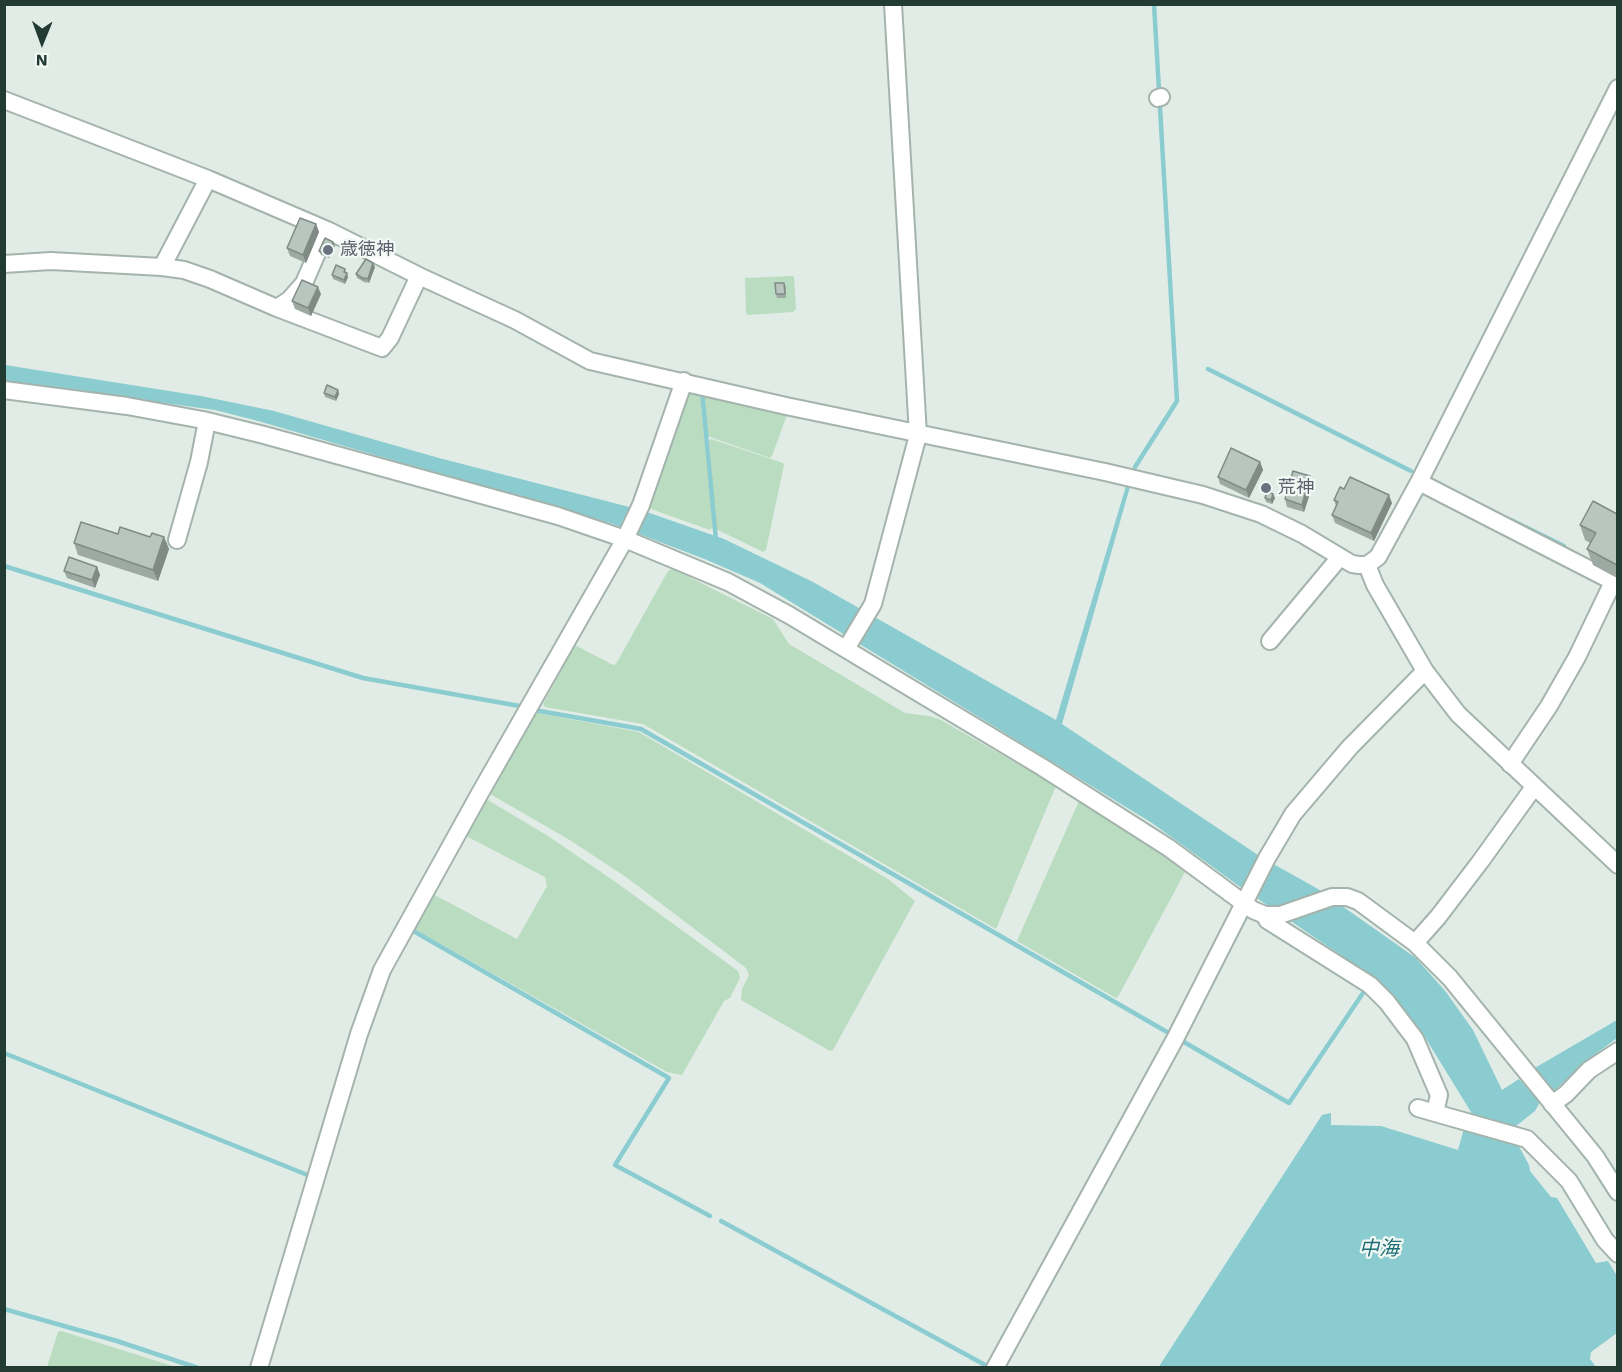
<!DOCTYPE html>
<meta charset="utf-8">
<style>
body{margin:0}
#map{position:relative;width:1622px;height:1372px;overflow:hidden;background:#e1ece6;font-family:"Work Sans",sans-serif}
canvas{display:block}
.frame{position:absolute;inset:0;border:6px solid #223c33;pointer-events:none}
.north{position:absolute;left:12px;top:12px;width:60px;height:60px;-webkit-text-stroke:4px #f2f8f4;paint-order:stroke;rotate:181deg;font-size:16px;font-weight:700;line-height:24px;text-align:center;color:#223c33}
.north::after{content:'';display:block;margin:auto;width:21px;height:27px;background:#223c33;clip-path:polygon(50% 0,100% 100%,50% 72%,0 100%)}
</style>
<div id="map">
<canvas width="1622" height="1372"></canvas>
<div class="frame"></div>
<div class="north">N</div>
</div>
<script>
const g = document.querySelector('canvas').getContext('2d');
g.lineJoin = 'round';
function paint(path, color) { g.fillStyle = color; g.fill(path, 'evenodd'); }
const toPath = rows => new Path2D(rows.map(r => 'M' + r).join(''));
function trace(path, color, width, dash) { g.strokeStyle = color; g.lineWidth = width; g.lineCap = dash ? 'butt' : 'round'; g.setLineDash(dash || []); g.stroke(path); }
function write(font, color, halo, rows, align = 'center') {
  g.font = font + ' "Work Sans","Noto Sans JP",sans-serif'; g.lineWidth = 4.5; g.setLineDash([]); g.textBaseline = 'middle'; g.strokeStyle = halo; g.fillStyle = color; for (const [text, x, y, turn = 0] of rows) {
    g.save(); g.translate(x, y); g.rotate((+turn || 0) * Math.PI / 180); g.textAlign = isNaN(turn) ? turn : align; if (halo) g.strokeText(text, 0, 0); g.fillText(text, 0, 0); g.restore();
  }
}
const green = toPath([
 [792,276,794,277,796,309,793,312,748,315,746,313,745,278],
 [685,389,700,393,713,526,710,530,648,508],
 [703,394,784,411,787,415,772,456,770,458,707,436],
 [711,439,783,463,784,465,766,550,763,552,716,529,709,440],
 [673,569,773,619,789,644,905,713,929,716,941,720,1056,786,996,929,643,724,545,707,543,704,575,645,613,665,616,664,668,571],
 [538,713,639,732,888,879,915,901,833,1050,830,1051,741,1000,742,989,749,975,746,968,626,877,568,839,490,794,490,790,536,714],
 [486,799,548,836,617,883,738,971,740,978,730,998,724,1001,682,1075,667,1072,416,930,415,926,433,895,435,895,517,939,547,886,545,877,466,836,466,833],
 [1079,801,1153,846,1185,872,1119,995,1116,998,1017,941],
 [61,1331,176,1367,47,1367,58,1332]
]);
const water = toPath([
 [5,365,201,396,274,411,439,458,641,510,724,539,813,582,1056,720,1126,486,1130,487,1062,724,1261,857,1318,889,1416,958,1446,992,1473,1030,1502,1090,1519,1079,1540,1102,1535,1111,1516,1126,1514,1133,1470,1120,1471,1112,1423,1034,1396,1000,1370,975,1239,886,1152,823,760,583,707,560,613,524,258,421,215,410,5,381],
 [1617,1020,1617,1038,1585,1062,1553,1092,1533,1069],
 [1331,1113,1331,1125,1381,1126,1458,1150,1465,1125,1515,1139,1529,1165,1530,1171,1551,1197,1557,1198,1596,1263,1608,1261,1617,1276,1617,1333,1591,1352,1590,1359,1596,1367,1158,1368,1322,1115]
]);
const stream = toPath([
 [1208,369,1411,471],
 [702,391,716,540],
 [1135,467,1177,401,1154,4],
 [1511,520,1564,546],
 [4,566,363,678,525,707],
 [534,710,641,729,1167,1032],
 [410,929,669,1078,615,1165,710,1216],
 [1184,1042,1289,1103,1363,993],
 [4,1053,310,1176],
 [721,1221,987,1366],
 [4,1309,117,1341,198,1368]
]);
const minor = toPath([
 [1158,98,1161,97],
 [4,100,208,179,327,230,419,276,515,320,590,361,786,406,1105,472,1203,495,1261,514,1302,534,1352,564,1359,565,1367,565,1378,557,1419,482,1618,88],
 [4,264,51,261,162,267,208,179],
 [162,267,184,270,210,279,277,308,382,348,390,338,419,276],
 [277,308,289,300,304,283,327,230],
 [4,390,127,406,203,420,264,435,558,516,625,539,728,582,789,615,1042,767,1169,848,1253,910,1265,915,1280,915,1332,897,1347,897,1358,901,1415,943,1450,978,1595,1156,1618,1192],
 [1419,482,1618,584],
 [177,540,199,462,207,421],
 [1367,565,1375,585,1425,671,1458,714,1618,865],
 [1270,641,1340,557],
 [846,649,873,604,918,435,893,4],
 [1510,764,1549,706,1577,657,1613,582],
 [1265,915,1267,920,1370,985,1387,1002,1415,1039,1439,1095,1435,1113,1527,1139,1569,1181,1605,1240,1618,1254],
 [1415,943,1438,917,1480,862,1534,787],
 [1552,1104,1566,1094,1589,1070,1618,1051],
 [1418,1108,1435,1113],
 [259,1368,359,1034,382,970,480,793,625,539,641,505,684,381],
 [995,1368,1175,1039,1267,858,1293,814,1350,747,1425,671]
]);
const wall = toPath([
 [316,224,319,232,306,263,290,256,287,248],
 [335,246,329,258,321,255,319,251],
 [375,267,369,283,366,282,366,283,357,278,356,274],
 [345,269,348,277,345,284,333,279,332,275],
 [784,283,786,287,786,298,777,298,776,294],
 [321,294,311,316,295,309,292,301],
 [338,390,339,394,336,401,325,397,324,393],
 [1260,462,1263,470,1249,498,1220,484,1218,477],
 [1310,476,1313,484,1304,512,1287,507,1285,499],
 [1273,494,1275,498,1272,504,1266,502,1265,498],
 [1334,500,1392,503,1374,541,1335,523,1332,515,1336,506],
 [1617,514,1617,578,1593,565,1587,549,1590,543,1585,540,1580,525],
 [118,534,150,537,164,537,169,549,158,581,78,555,74,543],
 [97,567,100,575,95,588,67,578,64,571]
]);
const shadedWall = toPath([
 [316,224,319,232,306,263,303,255],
 [333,242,335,246,329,258,327,255],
 [373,263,375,267,369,283,368,279],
 [347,273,348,277,345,284,344,280],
 [318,287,321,294,311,316,308,308],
 [338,390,339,394,336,401,335,397],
 [1260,462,1263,470,1249,498,1246,490],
 [1310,476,1313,484,1304,512,1302,505],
 [1273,494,1275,498,1272,504,1271,500],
 [1389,495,1392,503,1374,541,1371,533],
 [164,537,169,549,158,581,153,570],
 [97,567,100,575,95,588,92,580]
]);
const building = toPath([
 [300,218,316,224,303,255,287,248,300,218],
 [325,238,333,242,327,255,319,251,325,238],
 [366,259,373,263,368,279,365,278,364,279,356,274,366,259],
 [336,265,345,269,344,272,347,273,344,280,332,275,336,265],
 [302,280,318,287,308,308,292,301,302,280],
 [775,283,784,283,785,294,776,294,775,283],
 [327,385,338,390,335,397,324,393,327,385],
 [1231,448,1260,462,1246,490,1218,477,1231,448],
 [1293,471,1310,476,1302,505,1285,499,1293,471],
 [1350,477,1389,495,1371,533,1332,515,1338,502,1334,500,1340,487,1344,489,1350,477],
 [1267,491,1273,494,1271,500,1265,498,1267,491],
 [1593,501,1617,514,1617,565,1587,549,1596,533,1580,525,1593,501],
 [81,522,118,534,120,527,150,537,152,533,164,537,153,570,74,543,81,522],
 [69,557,97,567,92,580,64,571,69,557]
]);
const markers = [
 [328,250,6,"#6b7280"],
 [1266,488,6,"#6b7280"]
];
const worshipNames = [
 ["歳徳神",340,250],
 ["荒神",1278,488]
];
const waterNames = [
 ["中海",1379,1249]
];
paint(green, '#badcc0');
paint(water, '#8accd0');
trace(stream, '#8accd0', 4.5);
trace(minor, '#a4b4ad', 20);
trace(minor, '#fff', 16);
paint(wall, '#9daaa4');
paint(shadedWall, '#808b86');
paint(building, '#b7c6bf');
trace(building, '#808b86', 1.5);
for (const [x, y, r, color] of markers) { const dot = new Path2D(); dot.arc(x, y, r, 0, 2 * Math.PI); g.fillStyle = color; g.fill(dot); trace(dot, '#f2f8f4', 2); }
write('18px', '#5b616d', '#f2f8f4', worshipNames, 'left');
write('italic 20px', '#1d7077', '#f2f8f4', waterNames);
</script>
